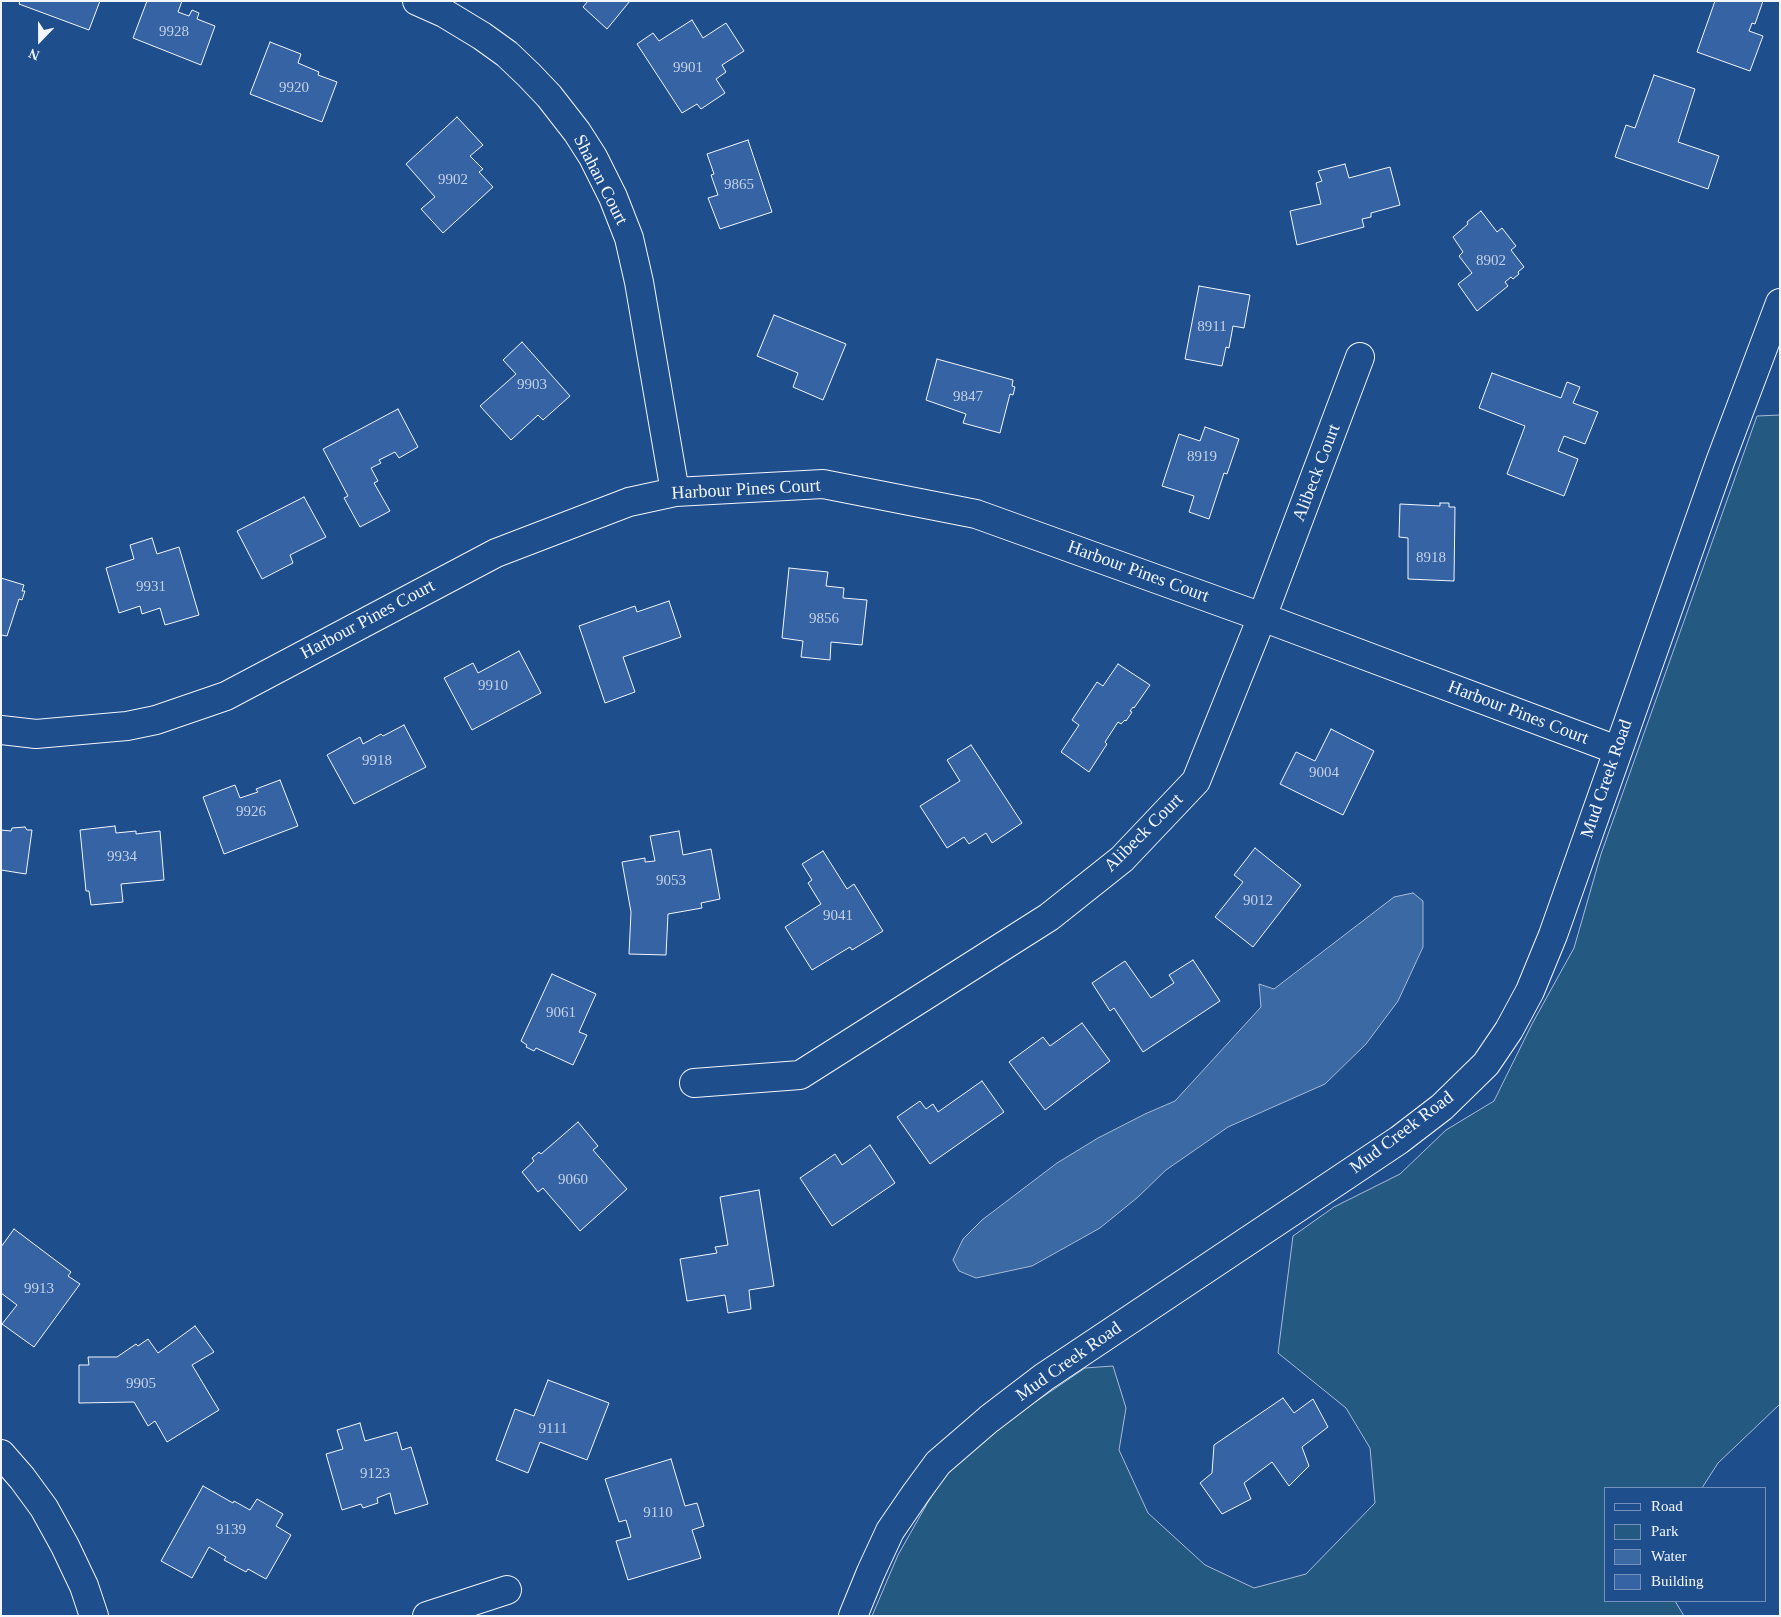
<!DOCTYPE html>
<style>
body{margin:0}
#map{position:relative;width:1781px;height:1617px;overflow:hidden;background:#1f4e8c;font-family:"Times New Roman",serif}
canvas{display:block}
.frame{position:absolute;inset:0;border:2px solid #f2f6ff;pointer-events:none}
.legend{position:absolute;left:1604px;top:1487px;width:162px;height:115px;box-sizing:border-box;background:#1f4e8c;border:1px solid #7391ba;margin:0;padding:6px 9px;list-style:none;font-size:15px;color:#f2f6ff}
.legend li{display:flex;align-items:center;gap:10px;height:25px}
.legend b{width:25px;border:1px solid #7391ba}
.north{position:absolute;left:15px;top:15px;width:50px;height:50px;-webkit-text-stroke:4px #1f4e8c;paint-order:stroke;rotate:202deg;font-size:14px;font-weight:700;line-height:20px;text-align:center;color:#f2f6ff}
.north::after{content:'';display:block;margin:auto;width:18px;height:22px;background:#f2f6ff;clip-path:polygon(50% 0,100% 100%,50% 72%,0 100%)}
</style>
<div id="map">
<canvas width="1781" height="1617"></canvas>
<div class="frame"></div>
<ul class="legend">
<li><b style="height:6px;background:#1f4e8c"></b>Road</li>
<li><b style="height:14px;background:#245a82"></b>Park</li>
<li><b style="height:14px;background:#3b69a3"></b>Water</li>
<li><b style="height:14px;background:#3563a3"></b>Building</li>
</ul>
<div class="north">N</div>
</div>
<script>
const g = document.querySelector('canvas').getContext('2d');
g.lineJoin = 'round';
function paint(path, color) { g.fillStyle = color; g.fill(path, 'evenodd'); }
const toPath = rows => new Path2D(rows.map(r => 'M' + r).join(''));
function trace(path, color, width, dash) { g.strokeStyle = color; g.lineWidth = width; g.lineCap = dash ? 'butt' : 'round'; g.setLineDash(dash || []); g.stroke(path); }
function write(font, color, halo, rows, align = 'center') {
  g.font = font + ' "Times New Roman",serif'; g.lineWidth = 4; g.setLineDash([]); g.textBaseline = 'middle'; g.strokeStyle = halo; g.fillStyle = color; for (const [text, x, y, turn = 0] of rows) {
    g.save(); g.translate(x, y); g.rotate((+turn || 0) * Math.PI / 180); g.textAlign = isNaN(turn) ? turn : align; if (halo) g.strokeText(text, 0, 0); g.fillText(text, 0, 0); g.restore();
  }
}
const green = toPath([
 [1780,415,1780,1404,1718,1463,1702,1488,1605,1488,1605,1601,1675,1601,1684,1616,872,1616,898,1555,928,1502,947,1473,978,1441,1085,1368,1113,1366,1126,1408,1119,1450,1148,1513,1205,1565,1254,1588,1306,1574,1375,1503,1370,1448,1346,1408,1278,1353,1293,1236,1334,1207,1400,1174,1446,1130,1494,1101,1532,1024,1574,948,1601,854,1757,416,1780,415]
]);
const water = toPath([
 [1413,893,1423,901,1423,947,1398,1001,1366,1044,1325,1084,1228,1127,1166,1170,1138,1197,1100,1228,1032,1266,976,1278,959,1271,953,1260,963,1239,982,1220,1057,1163,1098,1138,1145,1114,1175,1101,1261,1007,1259,984,1274,989,1394,897,1413,893]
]);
const building = toPath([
 [20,1,100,1,89,30,19,4,20,1],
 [147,1,182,1,178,12,189,16,192,10,199,13,197,19,215,26,201,65,133,38,147,1],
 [588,1,630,1,607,29,583,7,588,1],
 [1715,1,1763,1,1755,24,1752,23,1749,31,1763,36,1750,71,1697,52,1715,1],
 [692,20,703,38,726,23,744,51,722,65,726,72,716,79,725,93,701,109,697,104,682,113,637,44,653,33,659,41,692,20],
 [270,42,301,54,298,63,319,72,318,75,337,82,322,122,250,94,270,42],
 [1654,75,1695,89,1678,142,1719,156,1708,189,1615,157,1626,125,1635,128,1654,75],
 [457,117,483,145,470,156,483,169,479,172,493,187,443,233,421,209,435,197,406,164,457,117],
 [748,140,772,212,720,229,708,198,718,195,711,175,714,174,707,154,748,140],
 [1345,164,1349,178,1390,167,1400,205,1371,213,1371,217,1362,219,1364,227,1297,245,1290,211,1321,204,1316,183,1322,181,1318,171,1345,164],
 [1481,211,1497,232,1502,228,1516,246,1511,250,1524,267,1518,272,1519,274,1513,279,1511,277,1505,282,1508,286,1477,311,1458,284,1472,273,1459,256,1463,252,1453,237,1468,224,1467,222,1481,211],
 [1199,286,1250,295,1244,328,1233,326,1229,348,1226,347,1222,366,1185,359,1199,286],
 [774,315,846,344,823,400,793,387,798,373,757,356,774,315],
 [522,342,570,396,543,420,538,415,511,440,480,406,516,374,503,360,522,342],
 [937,359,1013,380,1012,386,1015,387,1013,395,1010,394,1000,433,963,423,966,414,926,400,937,359],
 [1492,373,1561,398,1567,382,1580,387,1573,403,1598,412,1585,444,1564,436,1558,451,1578,459,1564,496,1507,474,1525,426,1479,408,1492,373],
 [398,409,418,447,399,458,395,452,379,460,381,463,371,468,378,481,374,483,390,511,360,527,344,498,348,496,323,449,398,409],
 [1205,427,1239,439,1227,474,1224,473,1209,519,1189,512,1194,496,1162,486,1179,434,1200,441,1205,427],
 [304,497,326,537,290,555,293,563,262,579,237,531,304,497],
 [1440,503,1449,503,1449,507,1455,507,1454,581,1408,579,1408,538,1399,537,1400,504,1440,506,1440,503],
 [152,538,157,554,179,547,199,615,165,625,160,608,142,614,140,606,119,613,106,568,134,559,130,545,152,538],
 [789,568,828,572,826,586,844,588,843,598,867,600,862,645,831,642,830,660,801,657,803,641,782,638,789,568],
 [1,578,24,585,22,591,25,591,22,600,19,599,7,636,1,635,1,578],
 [669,601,681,637,623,657,635,692,605,703,579,626,635,606,637,612,669,601],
 [519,651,541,693,472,730,444,678,473,663,478,673,519,651],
 [1118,664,1150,685,1134,708,1133,707,1130,711,1132,712,1126,721,1125,720,1121,724,1118,722,1105,742,1107,744,1089,772,1061,752,1079,725,1072,720,1097,682,1103,686,1118,664],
 [404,725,426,767,354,804,327,755,360,737,363,744,381,734,383,736,404,725],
 [1331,729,1374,751,1343,815,1280,784,1296,752,1315,761,1331,729],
 [971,745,1022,823,992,843,986,833,969,844,964,837,947,848,920,806,960,781,947,760,971,745],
 [280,780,298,826,224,854,203,797,235,785,240,798,258,792,256,789,280,780],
 [115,826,116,833,136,831,136,834,160,831,164,880,121,884,123,902,91,905,89,891,86,891,80,830,115,826],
 [25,827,27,830,32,830,26,874,1,870,1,830,11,831,12,828,25,827],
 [679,831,683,855,711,849,720,899,701,903,702,908,668,914,666,955,629,954,631,912,622,862,645,858,645,862,655,861,650,836,679,831],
 [1255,848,1301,885,1253,947,1215,917,1243,882,1234,875,1255,848],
 [823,851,847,889,854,884,883,931,852,950,850,947,812,970,785,927,821,904,808,883,812,880,802,864,823,851],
 [1193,960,1220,1001,1143,1052,1114,1008,1110,1011,1092,983,1125,961,1151,998,1174,983,1169,975,1193,960],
 [552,974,596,994,579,1032,587,1035,573,1065,536,1048,534,1051,526,1047,527,1045,521,1041,552,974],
 [1082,1023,1110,1061,1045,1110,1009,1062,1043,1037,1050,1046,1082,1023],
 [982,1081,1004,1112,930,1164,897,1117,920,1101,926,1109,933,1104,938,1112,982,1081],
 [578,1122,598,1146,593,1150,627,1189,580,1231,543,1188,538,1192,522,1172,534,1161,532,1158,539,1152,541,1154,578,1122],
 [870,1145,895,1183,832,1226,800,1178,835,1154,842,1165,870,1145],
 [759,1190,774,1286,749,1290,751,1309,728,1313,725,1295,687,1301,680,1259,717,1253,715,1247,728,1245,720,1197,759,1190],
 [14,1229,71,1272,68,1276,80,1284,34,1347,2,1324,17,1305,1,1293,1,1247,14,1229],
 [195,1326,214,1352,192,1365,219,1410,167,1442,155,1421,148,1426,134,1402,79,1403,79,1365,89,1365,88,1357,117,1357,136,1344,138,1346,148,1339,158,1353,195,1326],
 [548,1380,609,1403,587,1460,540,1442,528,1473,496,1460,515,1409,534,1416,548,1380],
 [1283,1398,1294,1413,1313,1399,1328,1427,1302,1447,1309,1466,1289,1486,1272,1462,1244,1483,1251,1499,1222,1514,1200,1483,1212,1473,1214,1445,1283,1398],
 [360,1423,365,1441,397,1432,402,1450,411,1447,428,1504,395,1514,390,1493,377,1498,378,1503,363,1508,361,1504,342,1510,326,1454,343,1449,337,1430,360,1423],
 [671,1459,685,1506,697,1503,704,1526,692,1530,701,1558,628,1580,616,1541,631,1537,626,1520,619,1522,605,1479,671,1459],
 [203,1486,233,1503,234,1501,250,1510,257,1499,283,1514,276,1526,291,1535,266,1579,248,1569,246,1572,224,1560,226,1557,209,1547,192,1578,161,1561,203,1486]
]);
const minor = toPath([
 [417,1,444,13,482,36,507,54,529,75,549,96,577,132,593,157,613,197,629,238,639,282,675,492],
 [1,730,36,734,127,726,156,720,226,696,496,553,629,502,675,492,823,484,976,514,1262,617,1617,750],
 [694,1083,800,1075,1049,917,1122,859,1196,781,1262,617,1360,357],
 [1,1454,22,1478,44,1508,65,1546,84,1586,94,1616],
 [427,1616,507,1590]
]);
const tertiary = toPath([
 [853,1616,871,1572,890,1531,916,1493,938,1463,989,1419,1044,1377,1399,1140,1442,1107,1486,1064,1509,1030,1530,991,1553,935,1720,462,1780,303]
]);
const numberNames = [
 ["9928",174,32],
 ["9901",688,68],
 ["9920",294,88],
 ["9902",453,180],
 ["9865",739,185],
 ["8902",1491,261],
 ["8911",1212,327],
 ["9903",532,385],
 ["9847",968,397],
 ["8919",1202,457],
 ["8918",1431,558],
 ["9931",151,587],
 ["9856",824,619],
 ["9910",493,686],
 ["9918",377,761],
 ["9004",1324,773],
 ["9926",251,812],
 ["9934",122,857],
 ["9053",671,881],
 ["9012",1258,901],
 ["9041",838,916],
 ["9061",561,1013],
 ["9060",573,1180],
 ["9913",39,1289],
 ["9905",141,1384],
 ["9111",553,1429],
 ["9123",375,1474],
 ["9110",658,1513],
 ["9139",231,1530]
];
const streetNames = [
 ["Shahan Court",600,180,63],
 ["Alibeck Court",1317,473,-69],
 ["Harbour Pines Court",746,490,-3],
 ["Harbour Pines Court",1138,572,20],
 ["Harbour Pines Court",368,620,-28],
 ["Harbour Pines Court",1518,713,21],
 ["Mud Creek Road",1607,779,-71],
 ["Alibeck Court",1144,833,-45],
 ["Mud Creek Road",1402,1133,-37],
 ["Mud Creek Road",1069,1362,-35]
];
paint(green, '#245a82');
trace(green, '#a8bbd7', 1);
paint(water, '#3b69a3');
trace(water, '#a8bbd7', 1);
paint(building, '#3563a3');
trace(building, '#f2f6ff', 1);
trace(minor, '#f2f6ff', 30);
trace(tertiary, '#f2f6ff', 30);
trace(minor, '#1f4e8c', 28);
trace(tertiary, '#1f4e8c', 28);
write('15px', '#c3d1e8', null, numberNames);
write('18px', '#f2f6ff', '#1f4e8c', streetNames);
</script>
